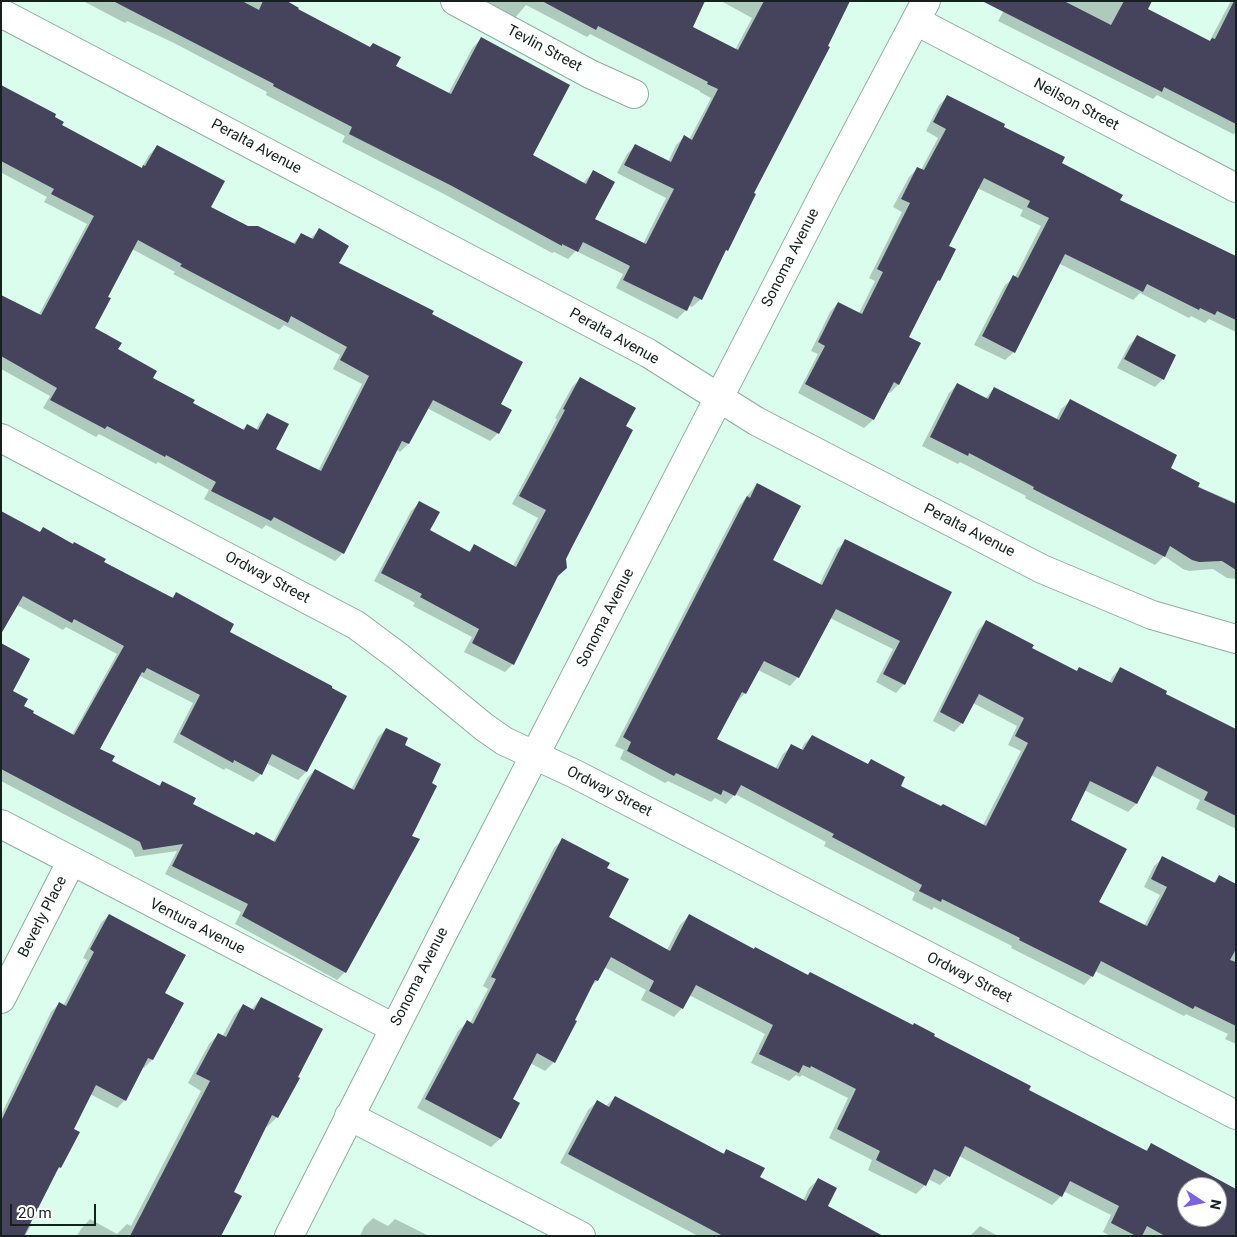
<!DOCTYPE html>
<style>
body{margin:0}
#map{position:relative;width:1237px;height:1237px;overflow:hidden;background:#dafded;font-family:Roboto,sans-serif}
canvas{display:block}
.frame{position:absolute;inset:0;border:2px solid #14211c;pointer-events:none}
.north{position:absolute;left:1177px;top:1177px;width:50px;height:50px;box-sizing:border-box;background:#fff;border:1px solid #a1a6a4;border-radius:50%;rotate:101deg;font-size:14px;font-weight:700;line-height:20px;text-align:center;color:#14211c}
.north::after{content:'';display:block;margin:auto;width:18px;height:22px;background:#7e63de;clip-path:polygon(50% 0,100% 100%,50% 72%,0 100%)}
.scale{position:absolute;left:10px;top:1204px;width:86px;height:22px;box-sizing:border-box;border:2px solid #14211c;border-top:0;padding-left:6px;font-size:15px;line-height:18px;white-space:nowrap;color:#14211c;-webkit-text-stroke:4px #fff;paint-order:stroke}
</style>
<div id="map">
<canvas width="1237" height="1237"></canvas>
<div class="frame"></div>
<div class="north">N</div>
<div class="scale">20 m</div>
</div>
<script>
const g = document.querySelector('canvas').getContext('2d');
g.lineJoin = 'round';
function paint(path, color) { g.fillStyle = color; g.fill(path, 'evenodd'); }
const toPath = rows => new Path2D(rows.map(r => 'M' + r).join(''));
function trace(path, color, width, dash) { g.strokeStyle = color; g.lineWidth = width; g.lineCap = dash ? 'butt' : 'round'; g.setLineDash(dash || []); g.stroke(path); }
function write(font, color, halo, rows, align = 'center') {
  g.font = font + ' Roboto,sans-serif'; g.lineWidth = 5; g.setLineDash([]); g.textBaseline = 'middle'; g.strokeStyle = halo; g.fillStyle = color; for (const [text, x, y, turn = 0] of rows) {
    g.save(); g.translate(x, y); g.rotate((+turn || 0) * Math.PI / 180); g.textAlign = isNaN(turn) ? turn : align; if (halo) g.strokeText(text, 0, 0); g.fillText(text, 0, 0); g.restore();
  }
}
const shadow = toPath([
 [83,1,284,1,395,67,448,94,473,47,481,39,531,156,583,183,593,172,593,219,643,244,666,198,617,173,627,154,635,146,668,162,676,145,684,137,689,140,711,98,700,92,700,91,590,34,587,37,526,5,515,18,486,1,704,1,691,27,735,50,752,18,721,1,841,1,752,194,701,299,692,307,688,305,686,310,677,319,616,288,623,274,576,251,568,259,554,252,552,253,444,194,342,142,345,136,266,95,267,92,174,43,127,21,125,23],
 [1009,1,1150,1,1146,10,1209,42,1231,1,1236,1,1236,133,1233,134,1157,95,1153,99,998,21],
 [1,86,53,118,61,125,141,169,149,155,157,147,210,208,248,227,292,244,301,235,310,239,319,230,338,263,431,315,499,405,498,433,490,441,427,408,408,444,400,452,396,449,343,553,335,561,266,525,262,529,204,499,209,490,158,462,156,464,99,434,96,437,43,408,50,396,1,369,1,296,38,316,87,224,44,202,47,197,2,173,1,175],
 [132,249,175,272,173,274,279,330,284,325,340,355,333,369,362,384,318,471,275,449,268,414,260,422,256,430,247,425,242,430,191,404,151,378,116,350,93,329,107,297],
 [948,96,1002,127,1118,201,1236,258,1236,332,1209,319,1205,323,1191,316,1189,318,1140,293,1133,300,1058,263,1014,352,1005,360,974,345,1005,285,1015,277,1041,226,1020,216,1023,210,977,188,947,246,939,280,934,285,907,337,920,344,898,385,890,393,887,392,873,420,864,428,798,393,818,354,811,351,830,312,838,303,859,313,875,281,869,278,902,212,893,207,909,177,918,168,921,170,938,138,926,131,939,105],
 [1137,337,1163,379,1155,387,1117,368,1129,345],
 [580,379,624,427,557,576,513,664,505,672,464,652,472,637,413,606,415,603,374,581,411,511,420,502,428,531,468,552,474,546,513,566,538,518,512,504,557,419,555,418,572,387],
 [957,385,985,399,994,388,1056,420,1061,409,1070,401,1197,486,1236,503,1236,579,1227,578,1213,569,1189,571,1183,569,1164,556,1155,565,1025,498,1026,496,960,462,958,464,922,446,949,393],
 [757,484,771,560,819,585,837,549,846,541,950,593,904,684,896,693,876,682,893,649,830,618,798,677,790,686,758,670,745,693,737,702,716,740,775,769,783,754,792,746,801,750,804,744,812,736,867,765,871,760,899,786,940,808,983,825,1021,751,1008,745,1017,726,973,703,962,723,954,732,933,721,978,630,986,622,1030,649,1076,672,1109,683,1112,677,1120,669,1164,694,1236,730,1236,829,1196,809,1200,800,1151,775,1136,804,1128,812,1084,790,1069,821,1098,902,1144,926,1160,895,1144,887,1154,866,1163,858,1213,883,1219,877,1236,885,1236,1044,1225,1039,1228,1034,1186,1014,1184,1016,1095,971,1092,976,1084,985,1011,948,1012,946,934,907,932,910,912,900,915,893,824,846,826,842,735,794,726,804,715,798,711,802,668,781,665,783,620,759,624,750,615,746,739,506],
 [43,529,171,598,176,594,228,632,346,696,306,772,298,780,266,763,261,774,253,782,226,768,224,770,173,742,193,703,140,676,99,749,111,761,158,786,163,782,192,805,254,836,273,842,307,778,315,770,351,790,378,737,386,729,345,972,337,980,235,924,241,912,165,874,177,851,135,857,132,850,1,781,1,644,11,692,22,707,31,713,72,735,117,654,66,627,63,630,17,605,39,533],
 [562,840,606,868,607,918,667,950,680,925,689,916,753,950,932,1037,1027,1090,1145,1151,1151,1145,1215,1187,1187,1187,1187,1217,1217,1217,1217,1188,1236,1236,1110,1236,1103,1232,1111,1215,1063,1191,1061,1196,1052,1205,959,1156,949,1176,940,1185,928,1179,925,1185,916,1194,868,1170,872,1160,829,1138,848,1098,802,1075,800,1077,796,1075,789,1081,751,1063,765,1034,689,995,682,1008,674,1017,641,1000,646,990,604,967,597,981,589,988,554,1062,545,1071,530,1063,511,1099,518,1103,500,1139,491,1147,417,1108,458,1031,467,1022,470,1023,488,989,483,986,554,848],
 [109,915,164,994,183,1003,152,1060,144,1068,142,1067,125,1100,117,1108,90,1094,72,1129,60,1167,54,1173,29,1223,32,1224,25,1236,1,1236,1,1115,51,1012,59,1004,63,1006,87,960,83,958,101,923],
 [261,998,277,1117,267,1127,266,1126,232,1192,217,1236,77,1236,81,1229,90,1219,117,1234,127,1224,131,1226,201,1091,188,1083,209,1044,218,1035,222,1037,234,1015,243,1005,251,1010],
 [615,1097,722,1154,727,1150,759,1177,803,1201,809,1188,818,1180,826,1207,881,1236,698,1236,560,1163,588,1110,597,1102,606,1106],
 [373,1218,388,1226,395,1219,429,1236,360,1236,364,1227],
 [980,1226,998,1236,970,1236]
]);
const building = toPath([
 [113,1,242,1,259,10,263,1,287,1,299,8,298,9,370,47,373,43,401,57,396,66,451,94,481,37,570,85,533,155,586,184,593,170,615,182,595,219,646,244,674,189,624,165,635,144,671,162,684,135,692,140,718,89,707,84,708,82,598,26,596,30,542,1,705,1,693,27,738,50,764,1,850,1,828,46,830,47,754,193,756,194,728,251,726,250,702,300,694,296,687,311,623,280,630,266,583,242,578,252,562,244,562,246,452,186,349,134,352,127,273,86,274,84],
 [982,1,1064,1,1111,25,1124,1,1152,1,1148,9,1210,41,1212,38,1215,39,1234,1,1236,1,1236,124,1164,87,1162,92],
 [1,85,56,114,55,117,64,122,62,125,142,168,143,165,145,166,157,145,225,181,211,207,248,226,258,226,295,244,301,233,313,239,319,228,349,246,339,263,434,311,432,314,523,362,501,404,512,410,499,434,433,400,409,444,402,441,344,554,274,517,271,521,211,491,216,482,166,455,165,457,107,426,105,429,50,400,57,388,1,356,1,295,41,315,94,216,51,194,54,189,1,161],
 [138,240,182,264,180,266,288,323,291,316,347,347,340,360,369,376,321,471,276,449,289,424,267,413,258,430,247,424,244,430,193,403,195,400,153,378,157,371,118,349,122,343,95,328,111,298,108,297],
 [947,95,1005,124,1004,127,1065,157,1062,163,1123,195,1120,200,1236,256,1236,320,1217,311,1215,315,1200,308,1199,310,1147,284,1143,292,1065,254,1015,353,982,336,1013,275,1018,278,1049,218,1027,207,1030,201,984,178,949,246,956,249,940,281,938,280,909,337,921,343,899,385,894,382,874,420,805,384,825,346,818,342,838,302,862,314,883,272,877,269,910,203,901,199,917,167,924,170,946,129,933,122],
 [1137,335,1176,355,1164,380,1124,359],
 [580,377,636,408,626,426,633,430,572,547,566,559,567,568,558,576,514,665,472,643,479,629,420,597,422,594,381,573,419,501,440,512,430,530,470,552,474,544,516,567,546,510,519,496,545,448,565,410,563,409],
 [957,383,988,399,994,387,1059,420,1070,399,1177,455,1171,468,1200,483,1198,487,1236,504,1236,570,1222,561,1199,562,1192,560,1170,546,1165,557,1033,489,1034,487,969,453,968,456,930,437],
 [757,483,801,506,773,560,822,585,845,539,952,592,905,685,883,674,900,641,836,609,799,678,764,661,746,694,742,692,717,739,778,769,791,744,803,750,812,735,868,764,871,759,905,777,901,786,941,806,943,804,986,826,1028,743,1015,736,1024,718,979,694,963,724,940,712,986,620,1034,645,1032,648,1077,671,1079,667,1112,683,1120,667,1167,691,1166,694,1236,729,1236,816,1204,800,1208,792,1157,766,1137,804,1090,781,1071,820,1127,849,1099,902,1147,926,1167,887,1151,879,1162,856,1215,883,1219,875,1236,884,1236,949,1230,960,1236,962,1236,1026,1195,1006,1193,1009,1101,961,1093,977,1019,940,1020,938,942,899,941,902,919,891,922,885,832,837,834,834,741,785,735,796,723,790,721,795,676,773,674,776,627,751,631,742,623,737,747,496,750,498],
 [1,511,40,532,43,527,73,544,74,542,106,559,104,562,173,598,176,592,234,624,230,632,332,686,332,688,347,696,307,772,272,754,262,775,234,760,233,763,180,734,200,695,147,668,144,673,142,672,100,749,115,756,112,761,160,786,162,781,196,798,193,804,254,835,256,832,275,842,315,769,354,790,386,728,408,738,405,745,441,764,432,783,437,786,412,836,420,839,346,973,242,916,248,904,172,866,183,844,143,850,140,842,1,769,1,643,30,659,13,691,28,699,24,706,34,711,33,713,74,735,124,646,74,619,72,623,23,596,1,634],
 [562,838,610,863,607,868,629,879,609,917,670,951,689,914,754,949,755,947,808,975,810,972,913,1025,914,1023,935,1034,934,1036,1031,1086,1029,1090,1147,1151,1151,1143,1236,1189,1236,1236,1165,1236,1147,1226,1142,1236,1136,1236,1111,1223,1119,1206,1070,1181,1062,1197,965,1146,950,1177,934,1169,926,1186,876,1160,880,1151,837,1129,856,1089,811,1066,810,1068,803,1065,799,1073,759,1054,773,1025,696,985,683,1009,649,991,654,981,611,957,598,981,595,980,575,1020,577,1021,555,1063,537,1053,513,1099,520,1103,501,1139,425,1099,467,1020,473,1024,496,979,491,977],
 [1187,1187,1217,1187,1217,1217,1187,1217],
 [109,914,186,955,165,993,184,1003,153,1060,148,1058,126,1101,96,1085,74,1129,80,1132,61,1168,59,1167,24,1236,1,1236,1,1121,59,1002,66,1006,94,952,90,949],
 [261,997,323,1029,298,1077,300,1078,278,1118,272,1115,234,1192,242,1196,221,1236,130,1236,210,1081,196,1074,218,1033,226,1037,243,1004,254,1010],
 [615,1096,724,1154,726,1149,765,1168,760,1177,806,1201,818,1178,837,1188,828,1206,883,1236,723,1236,568,1154,597,1100,609,1107]
]);
const minor = toPath([
 [455,1,590,74,634,94],
 [1,13,648,353,756,421,1042,569,1152,615,1236,639],
 [916,21,1236,188],
 [1,438,356,625,399,657,484,727,504,741,575,774,744,861,1236,1115],
 [1,824,394,1028],
 [1,999,71,862],
 [349,1116,581,1236],
 [289,1236,440,939,827,188,926,1]
]);
const streetNames = [
 ["Tevlin Street",544,49,28],
 ["Neilson Street",1076,105,28],
 ["Peralta Avenue",256,147,28],
 ["Sonoma Avenue",791,258,-63],
 ["Peralta Avenue",614,337,29],
 ["Peralta Avenue",969,531,27],
 ["Ordway Street",267,578,28],
 ["Sonoma Avenue",606,618,-63],
 ["Ordway Street",609,792,27],
 ["Beverly Place",43,917,-63],
 ["Ventura Avenue",197,927,27],
 ["Sonoma Avenue",420,977,-63],
 ["Ordway Street",969,978,27]
];
paint(shadow, '#0003');
paint(building, '#46435c');
trace(minor, '#8cae9e', 30);
trace(minor, '#fff', 28);
write('15px', '#14211c', '#fff', streetNames);
</script>
